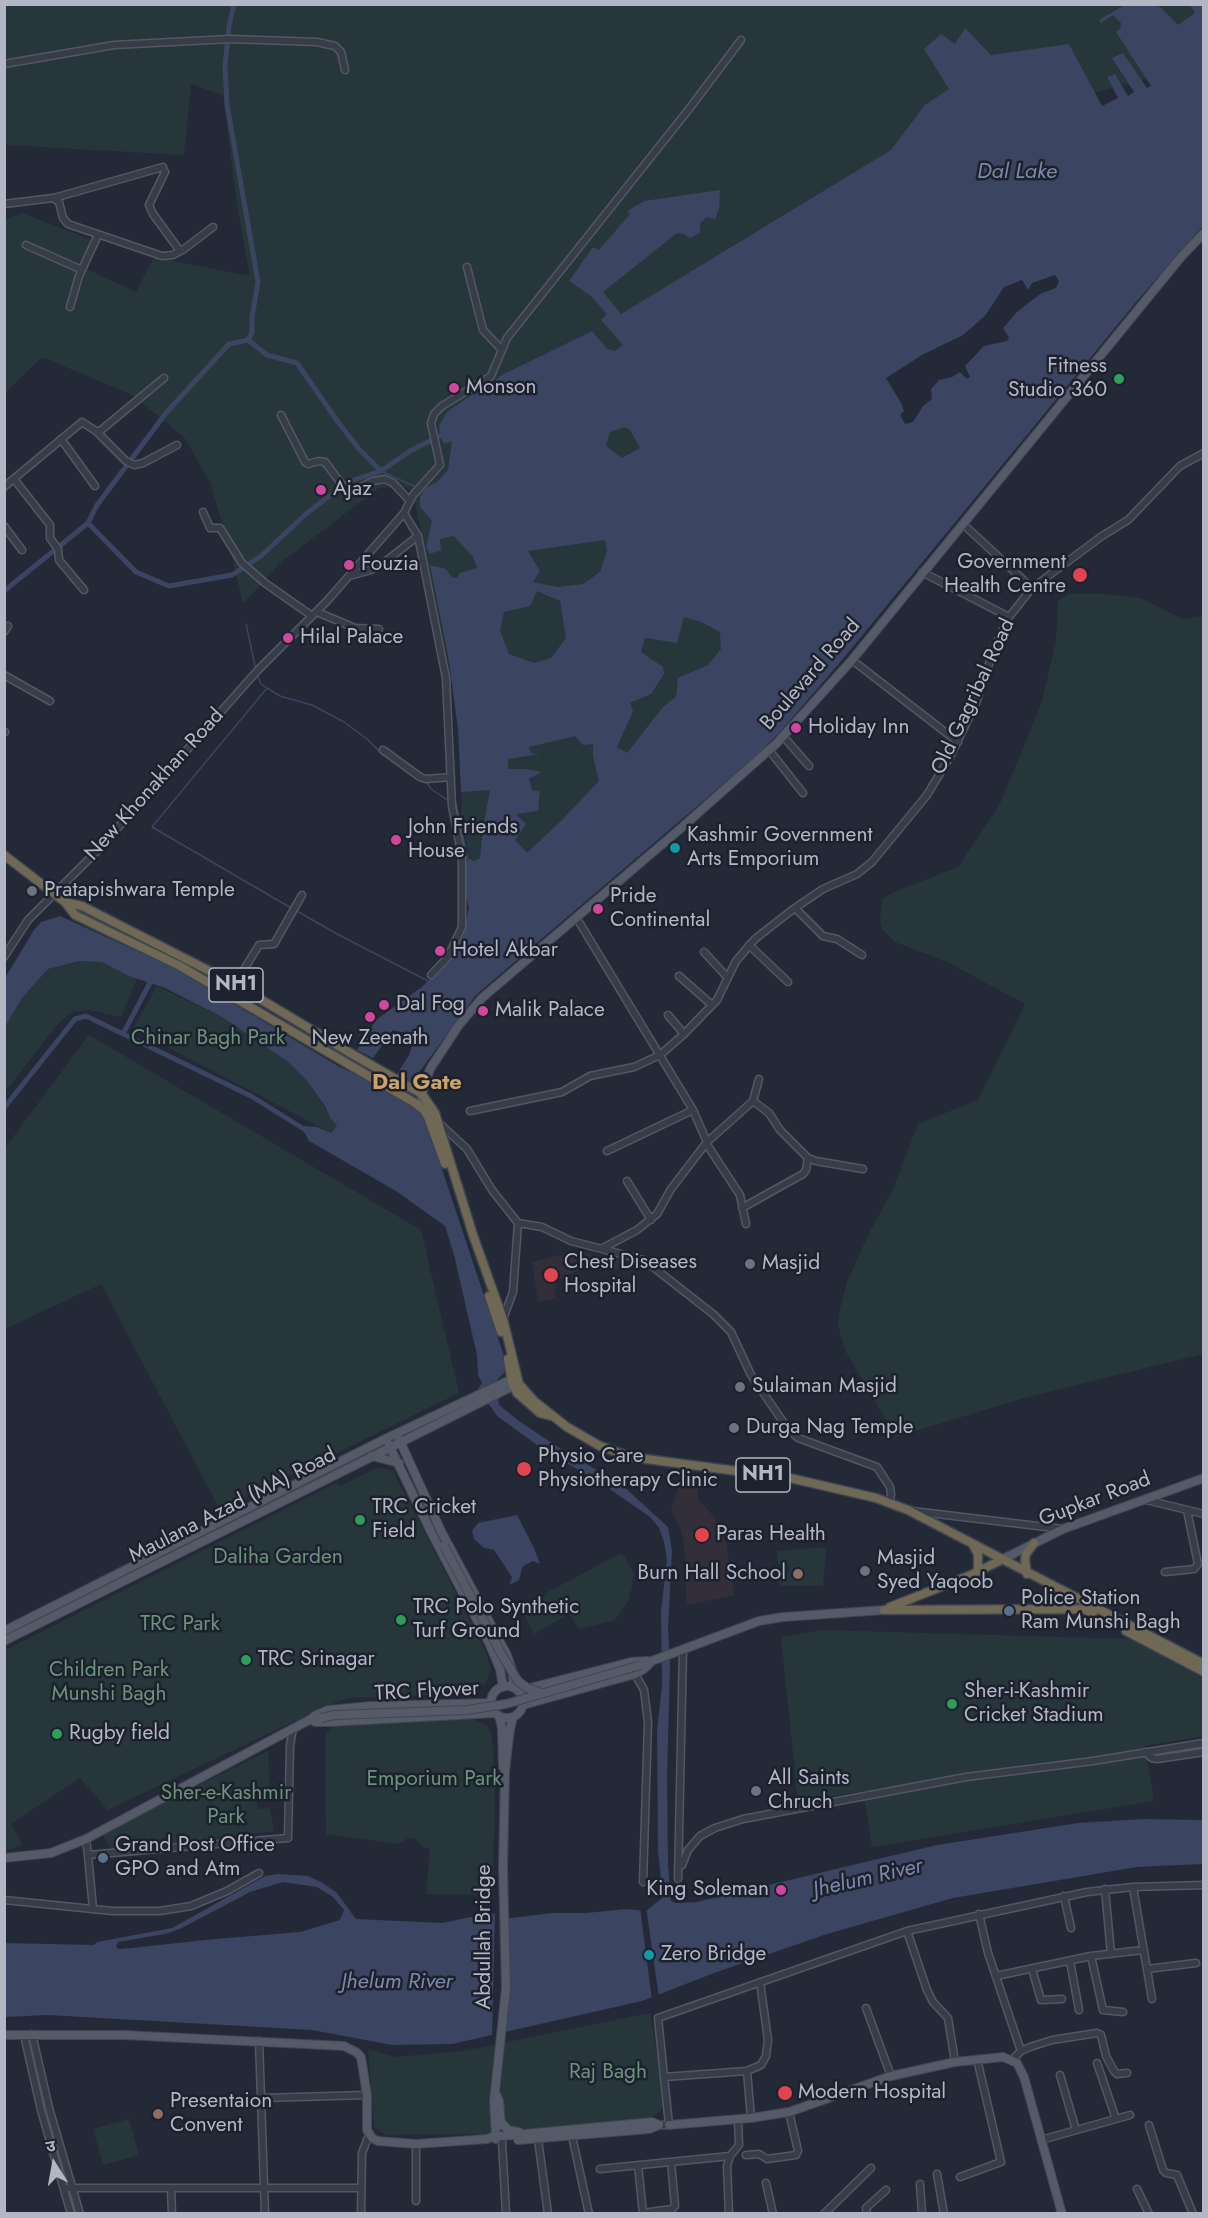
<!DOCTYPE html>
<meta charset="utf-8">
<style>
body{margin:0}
#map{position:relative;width:1208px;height:2218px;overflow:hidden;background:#242938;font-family:Jost,"Noto Sans Devanagari",sans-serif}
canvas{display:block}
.frame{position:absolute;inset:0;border:6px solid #b3b7c5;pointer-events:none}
.north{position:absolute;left:24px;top:2134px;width:60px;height:60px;-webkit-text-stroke:4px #1d212e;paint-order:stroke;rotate:349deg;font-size:16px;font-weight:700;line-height:24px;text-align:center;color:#b3b7c5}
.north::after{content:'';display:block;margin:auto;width:21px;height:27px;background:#b3b7c5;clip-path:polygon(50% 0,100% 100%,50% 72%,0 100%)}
</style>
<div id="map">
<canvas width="1208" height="2218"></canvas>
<div class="frame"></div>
<div class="north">उ</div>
</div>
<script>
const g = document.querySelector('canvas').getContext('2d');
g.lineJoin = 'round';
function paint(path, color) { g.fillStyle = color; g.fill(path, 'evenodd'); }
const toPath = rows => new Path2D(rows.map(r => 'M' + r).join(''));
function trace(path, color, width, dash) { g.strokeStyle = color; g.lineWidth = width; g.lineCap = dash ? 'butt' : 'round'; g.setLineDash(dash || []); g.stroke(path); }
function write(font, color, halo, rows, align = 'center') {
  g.font = font + ' Jost,sans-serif'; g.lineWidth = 5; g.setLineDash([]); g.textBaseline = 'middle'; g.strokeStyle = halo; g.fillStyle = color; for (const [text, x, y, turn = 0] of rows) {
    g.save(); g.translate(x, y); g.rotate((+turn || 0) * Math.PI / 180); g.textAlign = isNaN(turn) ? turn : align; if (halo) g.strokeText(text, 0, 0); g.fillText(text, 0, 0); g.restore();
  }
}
const medical = toPath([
 [577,1251,625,1261,625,1270,598,1269,590,1266,556,1280,555,1298,538,1302,532,1262],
 [682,1475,698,1477,698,1499,715,1518,727,1546,734,1595,687,1605,684,1543,680,1527,671,1510]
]);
const green = toPath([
 [5,5,1203,5,1156,76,949,133,821,352,879,462,487,943,461,817,463,733,413,493,406,487,379,488,281,562,243,604,233,561,210,482,184,437,132,395,42,357,5,393,5,219,22,213,94,241,80,266,136,292,154,257,250,276,237,205,223,95,191,84,184,155,5,145],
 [1069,594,1104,594,1141,598,1183,619,1203,616,1203,1354,1024,1398,896,1437,846,1352,838,1326,840,1309,847,1282,868,1235,893,1189,918,1124,978,1100,1025,1004,947,962,895,942,882,929,880,919,882,899,894,892,958,867,1000,804,1042,701,1056,641,1058,601],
 [90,960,102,962,137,979,121,1017,89,1010,72,1012,57,1025,5,1092,5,1027,22,998,48,969,79,961],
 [157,986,222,1017,288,1062,307,1081,337,1125,331,1133,150,1038,134,1027],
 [89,1035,421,1230,459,1393,220,1510,101,1284,5,1329,5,1148],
 [378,1467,393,1471,485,1650,491,1669,486,1683,472,1692,457,1694,348,1698,324,1707,108,1810,80,1778,11,1824,23,1845,5,1851,5,1650,336,1483,341,1486],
 [826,1547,823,1586,779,1586,779,1574,787,1573,790,1569,785,1564,778,1564,777,1551],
 [619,1554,625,1557,634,1575,629,1600,615,1620,579,1629,569,1614,534,1634,521,1609,541,1599,548,1592],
 [822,1630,1132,1639,1203,1676,1203,1736,1145,1746,1154,1801,872,1847,863,1791,798,1802,781,1637],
 [469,1718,486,1725,492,1734,495,1783,493,1895,426,1894,430,1848,422,1847,415,1839,408,1838,398,1844,326,1834,325,1735,336,1723],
 [268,1751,270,1792,255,1793,258,1809,270,1808,274,1831,112,1851,102,1833],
 [650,2013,665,2099,663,2107,657,2114,650,2118,517,2133,481,2134,385,2135,374,2127,368,2049,395,2057,463,2051],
 [129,2119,139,2155,103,2165,93,2129]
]);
const water = toPath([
 [1125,5,1154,5,1160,7,1178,25,1195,13,1190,5,1203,5,1203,226,1137,301,842,660,781,731,756,756,476,995,412,1082,405,1099,424,1116,428,1127,504,1356,505,1372,495,1382,499,1405,519,1421,561,1449,622,1485,668,1527,672,1551,668,1628,670,1666,667,1776,668,1864,671,1901,675,1903,697,1902,937,1845,1078,1823,1144,1819,1203,1820,1203,1864,1137,1867,953,1898,827,1934,714,1973,642,2001,452,2044,392,2045,312,2030,48,2015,5,2017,5,1943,94,1945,97,1942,172,1928,265,1876,278,1874,308,1876,321,1882,336,1892,356,1919,442,1923,490,1913,511,1918,553,1913,586,1913,627,1909,646,1911,662,1898,662,1889,658,1851,657,1730,662,1685,661,1611,667,1559,664,1542,659,1528,650,1517,601,1483,544,1450,497,1416,491,1407,476,1392,482,1383,478,1375,477,1355,454,1255,445,1226,396,1191,309,1141,303,1130,304,1126,317,1127,331,1133,337,1125,331,1119,325,1106,307,1081,288,1062,222,1017,165,988,129,976,102,962,79,961,48,969,22,998,5,1027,5,978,34,930,41,922,60,916,174,968,338,1066,395,1094,405,1079,397,1074,409,1055,414,1041,413,1035,393,1030,373,1058,357,1050,376,1020,423,986,447,962,463,935,469,907,465,894,465,863,469,859,474,861,480,858,483,828,490,790,461,792,458,729,448,655,430,565,446,569,451,577,457,578,460,573,477,568,473,557,454,536,440,539,441,550,430,554,426,547,432,521,420,507,420,496,425,488,437,482,448,470,452,441,444,444,440,436,439,426,447,412,470,396,489,387,500,376,592,331,607,349,615,351,623,345,601,320,607,314,591,296,569,281,593,247,599,250,630,214,627,211,644,201,720,190,719,209,715,219,707,217,700,223,700,233,690,238,684,234,677,233,603,292,621,314,891,150,925,105,949,89,924,49,941,34,955,44,965,28,991,55,1069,44,1102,106,1118,98,1107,77,1115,74,1128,96,1134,92,1112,58,1123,53,1147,88,1151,86,1116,32,1120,29,1121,23,1113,15,1101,23,1099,20],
 [1055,275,1059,281,1056,288,1040,294,1017,312,1003,328,1009,338,1007,341,984,346,965,366,970,377,967,379,960,372,952,377,939,380,931,389,932,399,923,406,913,422,905,424,900,415,904,411,900,401,886,378,922,355,963,335,985,316,1004,287,1022,280,1028,290,1032,283],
 [625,427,630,430,640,448,622,458,606,446,610,432],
 [605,540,607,551,600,572,583,584,558,587,533,582,540,571,528,551],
 [537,591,560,601,566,638,551,658,534,663,509,654,500,631,504,612,530,606],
 [684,617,701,622,720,632,721,649,708,665,678,678,676,697,663,707,627,753,617,747,633,711,630,703,651,694,664,674,663,667,641,652,645,638,677,643],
 [575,736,583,745,593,744,593,756,599,781,560,822,527,853,515,840,526,824,516,814,538,811,540,791,532,790,529,779,541,772,526,769,508,769,508,759,540,754,531,753,529,747],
 [283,1882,317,1887,333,1897,344,1910,340,1920,300,1932,205,1940,131,1948,118,1949,116,1946,118,1942,165,1934,180,1929,250,1892],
 [517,1515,534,1548,540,1564,533,1561,525,1565,522,1568,519,1580,509,1585,512,1577,494,1550,484,1548,474,1539,472,1531,478,1523]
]);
const pier = toPath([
 [640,1907,646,1907,659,1998,652,2000],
 [495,1911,506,1914,503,2036,492,2038]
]);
const stream = toPath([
 [381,471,416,487],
 [246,624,256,670],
 [257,675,261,684,267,688,280,696,312,705,344,722,367,739,383,755,392,760],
 [267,688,152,827,291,908],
 [408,771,416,777],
 [426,781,431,789,449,801],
 [453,802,456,803,468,860],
 [295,910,337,934,428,981]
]);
const canal = toPath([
 [248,340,267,355,297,363,338,422,359,449,381,471],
 [88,523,136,572,169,586,232,575,261,556,307,513,348,482,381,471,410,451,440,436],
 [4,591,88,523,97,505,166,413,229,344,248,340,252,333,252,317,258,282,227,104,225,66,229,26,234,4],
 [123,1034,153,977],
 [4,1108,75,1019,86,1016,251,1096,307,1131]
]);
const minor = toPath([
 [4,64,114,45,230,39,317,42,335,46,341,52,345,70],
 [165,172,149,205,153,214,180,251],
 [54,198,163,167],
 [4,204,53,198,59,202,63,218,68,224,162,256,173,255,184,249,213,227],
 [26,245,82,270],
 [467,267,483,330,501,349],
 [70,307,79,276,98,235],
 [281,415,305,462,308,464,319,461,325,462,348,493,373,481,385,479,393,483,410,501],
 [96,431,100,431,164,378],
 [61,439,95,486],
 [14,479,50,525,50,538,58,549,59,560,84,590],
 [4,487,82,422,96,431,126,461,134,465,143,463,177,445],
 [203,512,210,528,220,528,242,563,265,583,312,616],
 [404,513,418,536,446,678,452,806,462,857,462,927,448,957,431,975],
 [963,524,1032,588],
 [4,526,22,550],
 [922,572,1009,617],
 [349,576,371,570,382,564,418,536],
 [317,612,355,628,379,629],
 [4,632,8,626],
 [852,660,958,742],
 [4,675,50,701],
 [4,732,5,732],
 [783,736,809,766],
 [383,750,420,777,426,779,451,777],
 [769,750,803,793],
 [795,908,823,936,837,939,862,955],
 [576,917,693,1110,707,1142],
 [749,945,788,982],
 [704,952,728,978],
 [4,957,28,920,97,851,258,670,327,601,404,513,413,495,440,465,431,423,434,414,442,406,491,376,507,338,689,109,741,40],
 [679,976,712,1005],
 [235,984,259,945,274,944,302,895],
 [668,1015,684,1034],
 [753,1101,769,1113,780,1130,808,1158],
 [470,1111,562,1092,590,1076,634,1067,660,1055,684,1034,717,1000,736,961,755,939,792,910,823,889,857,874,872,862,927,795,951,755,976,703,994,649,1009,617,1032,588,1102,536,1128,520,1180,466,1204,453],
 [439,1123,467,1149,492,1190,518,1223],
 [706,1143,740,1195,746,1224],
 [607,1151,693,1110],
 [627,1181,651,1220],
 [742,1208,803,1174,806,1170,808,1158,816,1161,863,1169],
 [603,1248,637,1230,657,1214,671,1189,707,1142,753,1101,759,1079],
 [503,1319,513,1292,518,1223,542,1227,571,1241,644,1260,713,1314,731,1332,751,1375,788,1429,798,1438,877,1467,890,1487,891,1495,889,1503],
 [1146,1500,1204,1514],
 [912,1511,1063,1529],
 [1165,1572,1194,1569,1198,1564,1187,1510],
 [635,1674,644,1690,648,1722,643,1882],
 [1145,1752,1152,1758,1157,1759,1204,1752],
 [86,1839,88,1855,288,1838,290,1746,293,1728],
 [88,1855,93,1909],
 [682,1865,688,1850,700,1836,715,1828,743,1819,966,1777,1093,1761,1204,1743],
 [678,1879,683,1649],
 [1133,1887,1152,1999],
 [1105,1889,1111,1954],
 [1064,1896,1071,1928],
 [4,1900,112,1911,160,1911,191,1906,227,1891,259,1873],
 [979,1914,988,1953,1021,2051],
 [907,1931,927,1990,933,2002,948,2018,955,2062],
 [1091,1956,1103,2010,1123,2012],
 [1070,1961,1079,2010],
 [1032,1969,1041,2000,1062,1999],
 [1147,1969,1196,1963],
 [996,1976,1091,1956,1143,1950],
 [866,2008,891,2076],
 [32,2034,49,2108,80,2214],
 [24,2035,41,2110,71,2214],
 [259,2041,265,2214],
 [1012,2060,1021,2051,1030,2047,1052,2040,1097,2033,1101,2035,1106,2056,1114,2071,1117,2074,1127,2073],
 [1097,2063,1116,2119],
 [747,2071,751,2118],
 [1060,2075,1076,2130],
 [664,2077,747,2071,761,2065,766,2056,768,2040,760,1982],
 [262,2098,367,2095],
 [659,2125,669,2125,658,2018,907,1931,1087,1892,1133,1887,1204,1885],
 [1149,2125,1163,2170,1166,2173,1177,2175,1193,2214],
 [572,2136,589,2214],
 [538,2139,548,2214],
 [1041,2140,1130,2115],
 [502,2141,506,2214],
 [416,2144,416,2201],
 [746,2155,759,2154,767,2159,796,2155,798,2151,789,2112],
 [638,2165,643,2214],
 [600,2169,730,2156],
 [937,2174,944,2214],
 [960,2177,1001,2162,977,2059],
 [766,2183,773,2214],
 [920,2184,922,2214],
 [64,2188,361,2188],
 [171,2188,172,2214],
 [1137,2189,1149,2214],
 [643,2213,672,2209,675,2206,671,2162],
 [361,2214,362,2153,369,2135],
 [729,2214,727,2166,730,2156,739,2145,738,2120],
 [824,2214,871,2168],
 [867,2214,866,2208,886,2190]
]);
const major = toPath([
 [421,1107,422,1094,430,1069,459,1025,482,998,680,829,777,743,852,660,1181,257,1204,233],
 [399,1439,441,1531,507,1655,512,1670,514,1688],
 [389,1445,432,1534,490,1645,500,1669,503,1687],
 [372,1456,399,1463],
 [1001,1560,1063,1529,1204,1478],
 [4,1631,385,1439,516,1377],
 [4,1641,517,1384],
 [641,1665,759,1621,783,1617,884,1610],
 '491 1702a16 16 0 1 1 32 0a16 16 0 1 1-32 0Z',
 [518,1691,631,1662,647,1661],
 [523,1705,635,1674,644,1669,650,1663],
 [499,1716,502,1728,503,1767],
 [311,1719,315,1722,329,1722,495,1713],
 [4,1858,51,1853,86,1839,311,1719,316,1715,328,1710,371,1706,491,1703],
 [4,2035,124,2035,344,2046,356,2052,361,2057,367,2095,367,2130,372,2138,378,2141,416,2144,487,2139,492,2137,652,2122,659,2125],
 [497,2096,499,2101,501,2125],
 [501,2122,508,2130,519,2132],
 [669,2125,751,2118,789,2112,891,2076,955,2062,1003,2057,1017,2063,1024,2077,1062,2214],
 [496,2139,494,2101,506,1988,503,1868,505,1771,510,1729,513,1717],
 [518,2140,649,2129,659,2125]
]);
const highway = toPath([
 [4,855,65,902,75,915,180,966,415,1103,424,1110,428,1117,445,1164],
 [65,902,82,906,235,984,352,1054,422,1094,435,1113,473,1235,503,1319,519,1384,534,1401,567,1427,600,1446,631,1457,790,1478,876,1498,908,1510,1204,1664],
 [489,1296,501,1332],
 [508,1359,512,1382,517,1393,540,1413,551,1416],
 [973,1545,978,1554,978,1571],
 [1027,1574,1025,1560,1026,1554,1034,1543],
 [890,1607,971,1575,1001,1560],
 [884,1610,1083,1609,1093,1613],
 [1126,1631,1204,1672]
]);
const majorBridge = toPath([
 [444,1546,503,1657,518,1681,527,1688,542,1693],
 [321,1718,335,1715,467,1710,506,1704,641,1665]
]);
const markers = [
 [1119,379,6,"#2e9e5b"],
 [454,388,6,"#d1479c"],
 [321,490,6,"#d1479c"],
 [349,565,6,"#d1479c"],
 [1080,575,8,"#e0444e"],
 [288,638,6,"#d1479c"],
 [796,728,6,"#d1479c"],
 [396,840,6,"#d1479c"],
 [675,848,6,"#0f9aa8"],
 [32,891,6,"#6b7280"],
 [598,909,6,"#d1479c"],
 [440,951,6,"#d1479c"],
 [384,1005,6,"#d1479c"],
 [483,1011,6,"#d1479c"],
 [370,1017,6,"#d1479c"],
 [750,1264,6,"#6b7280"],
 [551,1275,8,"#e0444e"],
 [740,1387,6,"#6b7280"],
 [734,1428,6,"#6b7280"],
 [524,1469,8,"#e0444e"],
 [360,1520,6,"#2e9e5b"],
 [702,1535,8,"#e0444e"],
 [865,1571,6,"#6b7280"],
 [798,1574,6,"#8d6e63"],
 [1009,1611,6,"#5c6f8a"],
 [401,1620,6,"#2e9e5b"],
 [246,1660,6,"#2e9e5b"],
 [952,1704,6,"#2e9e5b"],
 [57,1734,6,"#2e9e5b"],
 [756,1791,6,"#6b7280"],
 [103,1858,6,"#5c6f8a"],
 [781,1890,6,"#d1479c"],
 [649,1955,6,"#0f9aa8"],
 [785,2093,8,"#e0444e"],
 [158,2114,6,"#8d6e63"]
];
const shields = [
 [236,985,54],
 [763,1475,54]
];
const shieldNames = [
 ["NH1",236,985],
 ["NH1",763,1475]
];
const poiNames = [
 ["Fitness",1107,367,"right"],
 ["Studio 360",1107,391,"right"],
 ["Monson",466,388],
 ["Ajaz",333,490],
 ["Government",1066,563,"right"],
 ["Health Centre",1066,587,"right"],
 ["Fouzia",361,565],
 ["Hilal Palace",300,638],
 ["Holiday Inn",808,728],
 ["John Friends",408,828],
 ["House",408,852],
 ["Kashmir Government",687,836],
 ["Arts Emporium",687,860],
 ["Pratapishwara Temple",44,891],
 ["Pride",610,897],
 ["Continental",610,921],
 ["Hotel Akbar",452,951],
 ["Dal Fog",396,1005],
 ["Malik Palace",495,1011],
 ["New Zeenath",370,1039,"center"],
 ["Chest Diseases",564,1263],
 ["Hospital",564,1287],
 ["Masjid",762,1264],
 ["Sulaiman Masjid",752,1387],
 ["Durga Nag Temple",746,1428],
 ["Physio Care",538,1457],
 ["Physiotherapy Clinic",538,1481],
 ["TRC Cricket",372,1508],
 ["Field",372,1532],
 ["Paras Health",716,1535],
 ["Masjid",877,1559],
 ["Syed Yaqoob",877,1583],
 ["Burn Hall School",786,1574,"right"],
 ["Police Station",1021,1599],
 ["Ram Munshi Bagh",1021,1623],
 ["TRC Polo Synthetic",413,1608],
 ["Turf Ground",413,1632],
 ["TRC Srinagar",258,1660],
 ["Sher-i-Kashmir",964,1692],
 ["Cricket Stadium",964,1716],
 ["Rugby field",69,1734],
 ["All Saints",768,1779],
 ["Chruch",768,1803],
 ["Grand Post Office",115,1846],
 ["GPO and Atm",115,1870],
 ["King Soleman",769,1890,"right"],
 ["Zero Bridge",661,1955],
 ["Modern Hospital",798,2093],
 ["Presentaion",170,2102],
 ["Convent",170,2126]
];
const streetNames = [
 ["Boulevard Road",811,675,-49],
 ["Old Gagribal Road",974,697,-65],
 ["New Khonakhan Road",155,785,-48],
 ["Gupkar Road",1095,1500,-21],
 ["Maulana Azad (MA) Road",233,1506,-27],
 ["TRC Flyover",427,1692,-3],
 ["Abdullah Bridge",485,1937,-90]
];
const parkNames = [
 ["Chinar Bagh Park",208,1039],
 ["Daliha Garden",278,1558],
 ["TRC Park",180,1625],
 ["Children Park",109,1671],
 ["Munshi Bagh",109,1695],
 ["Emporium Park",434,1780],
 ["Sher-e-Kashmir",226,1794],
 ["Park",226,1818],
 ["Raj Bagh",608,2073]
];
const waterNames = [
 ["Dal Lake",1017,173],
 ["Jhelum River",868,1879,-13],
 ["Jhelum River",397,1983]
];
const neighbourhoodNames = [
 ["Dal Gate",417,1084]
];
paint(medical, '#322f3a');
paint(green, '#27363a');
paint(water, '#3b4460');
paint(pier, '#242938');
trace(stream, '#3b4460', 1.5);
trace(canal, '#3b4460', 5);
trace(minor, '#535764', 9);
trace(major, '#414552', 10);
trace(highway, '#404451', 11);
trace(minor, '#373c49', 6);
trace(major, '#555a69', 8);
trace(highway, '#6e6855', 8);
trace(majorBridge, '#414552', 10, []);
trace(majorBridge, '#555a69', 8);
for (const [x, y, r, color] of markers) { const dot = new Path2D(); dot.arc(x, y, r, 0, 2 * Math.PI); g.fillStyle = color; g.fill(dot); trace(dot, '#1d212e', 2); }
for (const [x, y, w] of shields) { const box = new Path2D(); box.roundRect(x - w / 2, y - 17, w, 34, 4.5); g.fillStyle = '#1d212e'; g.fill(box); trace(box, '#b3b7c5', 1.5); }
write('bold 20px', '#b3b7c5', null, shieldNames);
write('21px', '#b3b7c5', '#1d212e', poiNames, 'left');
write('21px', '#b3b7c5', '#1d212e', streetNames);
write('21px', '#6c937b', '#1d212e', parkNames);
write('italic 22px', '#7d89aa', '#1d212e', waterNames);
write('bold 22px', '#caa369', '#1d212e', neighbourhoodNames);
</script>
